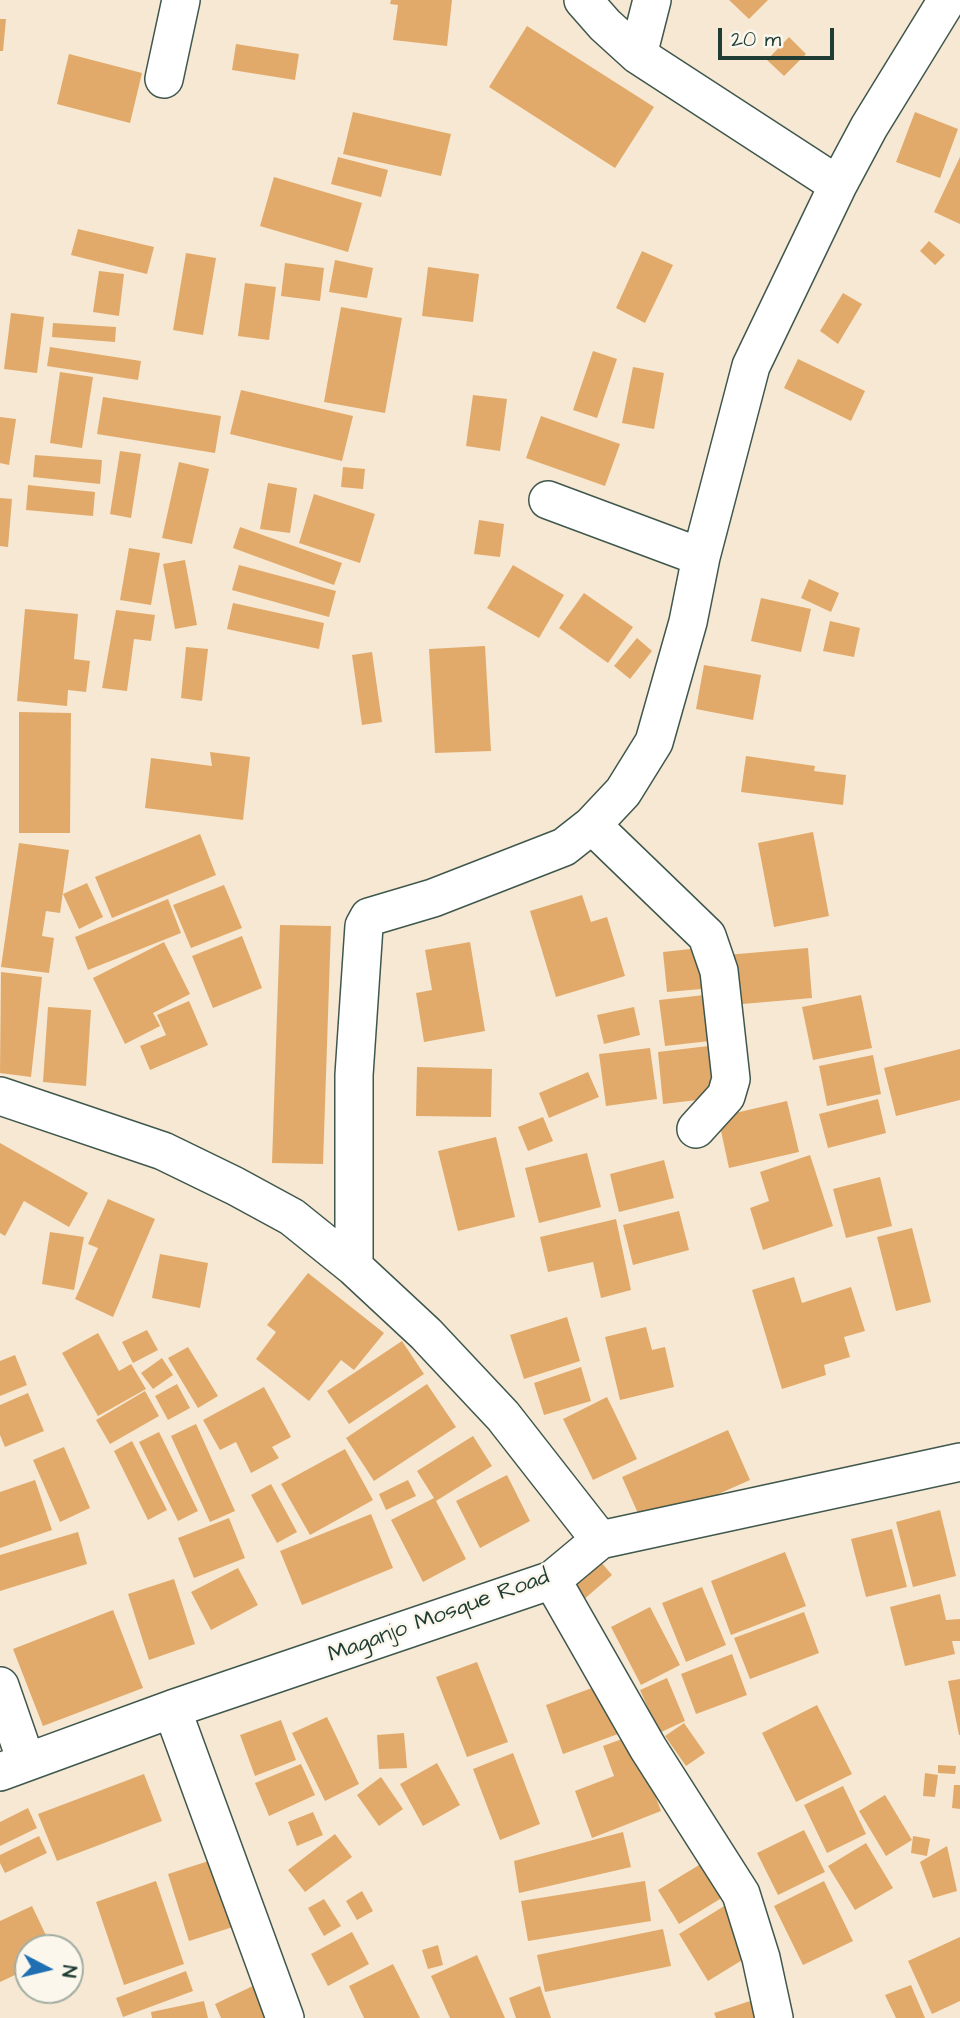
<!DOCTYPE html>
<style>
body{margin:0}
#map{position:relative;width:960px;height:2018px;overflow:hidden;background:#f6e8d2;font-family:"Architects Daughter",sans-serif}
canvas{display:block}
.north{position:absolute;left:14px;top:1934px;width:70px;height:70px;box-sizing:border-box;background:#fbf7ec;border:2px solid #a3ada2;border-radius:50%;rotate:97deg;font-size:19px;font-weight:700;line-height:28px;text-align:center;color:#1f3d34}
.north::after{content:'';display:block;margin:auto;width:24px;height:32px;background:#1f6fb2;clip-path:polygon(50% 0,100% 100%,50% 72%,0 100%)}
.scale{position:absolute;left:718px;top:28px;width:116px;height:32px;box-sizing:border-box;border:4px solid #1f3d34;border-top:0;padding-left:9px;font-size:21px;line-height:24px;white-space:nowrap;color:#1f3d34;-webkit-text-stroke:5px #fbf7ec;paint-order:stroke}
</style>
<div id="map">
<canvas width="960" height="2018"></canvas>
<div class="north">N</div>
<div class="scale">20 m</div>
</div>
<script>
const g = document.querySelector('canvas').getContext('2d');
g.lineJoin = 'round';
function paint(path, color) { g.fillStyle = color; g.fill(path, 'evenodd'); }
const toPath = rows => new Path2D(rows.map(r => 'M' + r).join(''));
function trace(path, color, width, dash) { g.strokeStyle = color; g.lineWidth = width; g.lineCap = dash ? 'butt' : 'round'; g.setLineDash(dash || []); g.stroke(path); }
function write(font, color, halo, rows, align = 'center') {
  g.font = font + ' "Architects Daughter",sans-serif'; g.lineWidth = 5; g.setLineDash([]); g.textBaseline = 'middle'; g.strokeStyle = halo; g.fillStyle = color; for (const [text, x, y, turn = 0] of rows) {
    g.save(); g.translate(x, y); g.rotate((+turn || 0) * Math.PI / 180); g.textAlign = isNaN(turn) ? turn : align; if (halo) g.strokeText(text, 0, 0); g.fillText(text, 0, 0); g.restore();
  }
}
const building = toPath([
 [391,0,452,0,447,46,393,40,398,5,390,4],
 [729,0,768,0,749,19],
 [0,19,6,19,3,51,0,51],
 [527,26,654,107,615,168,489,87],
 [789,37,806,54,784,76,767,60],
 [236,44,299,54,295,80,232,70],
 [69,54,142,73,130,123,57,104],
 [353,112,451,134,441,176,343,154],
 [915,112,958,129,940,178,896,162],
 [338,157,388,170,381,197,331,184],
 [960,157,960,224,934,212],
 [274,177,362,203,348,252,260,226],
 [78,229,154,247,147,274,71,255],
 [929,241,945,255,935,265,920,251],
 [642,251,673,265,645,323,616,308],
 [186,253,216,258,203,335,173,330],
 [335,260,373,268,367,298,329,292],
 [285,263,324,268,320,301,281,296],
 [428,267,479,274,473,322,422,316],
 [99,271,124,274,119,316,93,312],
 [245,283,276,287,269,340,238,336],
 [843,293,862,304,838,344,820,331],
 [341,307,402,318,385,413,324,402],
 [11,313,44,317,37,373,4,369],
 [53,323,116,327,115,342,52,337],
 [50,347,141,361,138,380,47,366],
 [593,351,617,359,597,418,573,410],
 [798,359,865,391,851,421,784,388],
 [633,367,664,373,654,429,622,423],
 [60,372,93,377,82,448,50,443],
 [241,390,353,416,342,461,230,434],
 [473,395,507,399,500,451,466,446],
 [103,397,221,416,215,453,97,434],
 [541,416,620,444,605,486,526,458],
 [0,417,16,419,9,465,0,463],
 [120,451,141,454,131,518,110,514],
 [35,455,102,460,100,484,33,477],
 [179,462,209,469,192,544,162,538],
 [343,467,365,469,363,489,341,487],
 [268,483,297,488,290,533,260,529],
 [28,485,95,492,93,516,26,510],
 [314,494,375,514,360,563,299,543],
 [0,498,12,499,8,547,0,546],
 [479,520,504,524,500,557,474,554],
 [240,527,342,563,334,585,233,548],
 [129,548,160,553,151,605,120,600],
 [185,560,197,625,175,629,163,564],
 [239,565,336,591,329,617,232,590],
 [513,565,564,595,539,638,487,608],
 [809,579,839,593,831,612,801,598],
 [584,593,633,627,608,663,559,628],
 [761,598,811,609,801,652,751,641],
 [233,603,324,623,319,649,227,629],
 [25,609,78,614,74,659,90,661,86,692,68,690,67,706,17,701],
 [116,610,155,615,151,641,134,639,127,691,102,688],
 [830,621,860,628,854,657,823,651],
 [637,638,652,651,630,679,614,666],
 [485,646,491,751,435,753,429,649],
 [186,647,208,649,202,701,181,698],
 [372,652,382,722,362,725,352,655],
 [704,665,761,675,753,720,696,709],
 [19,712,71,713,70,833,19,833],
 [210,752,250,757,243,820,145,808,151,758,212,766],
 [746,756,815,766,814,771,846,775,843,805,741,792],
 [813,832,829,916,774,927,758,843],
 [200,834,216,875,112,918,95,877],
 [19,843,69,850,60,913,46,911,42,936,54,938,49,973,1,967],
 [87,883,103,917,79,929,63,894],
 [224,885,242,928,191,948,173,905],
 [582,895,591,922,607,917,625,976,556,997,530,911],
 [168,899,181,933,88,970,75,937],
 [280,925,331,926,323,1164,272,1163],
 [242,936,262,988,213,1008,192,956],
 [164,942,190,994,153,1013,160,1026,125,1044,93,978],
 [470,942,485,1031,424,1042,416,993,432,990,425,950],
 [709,947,713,988,667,992,663,952],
 [808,948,812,998,731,1005,726,955],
 [1,972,42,977,31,1077,0,1073],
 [714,994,719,1040,665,1046,659,1000],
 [861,995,872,1048,813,1060,802,1007],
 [189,1001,208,1045,150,1070,140,1046,166,1035,157,1015],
 [48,1007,91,1010,86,1086,43,1082],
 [634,1007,640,1035,604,1044,597,1015],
 [717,1045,723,1097,663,1104,658,1052],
 [650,1048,657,1099,606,1106,599,1054],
 [960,1049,960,1100,896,1116,884,1068],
 [873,1055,881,1094,827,1106,819,1066],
 [417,1067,492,1069,491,1117,416,1116],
 [588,1072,599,1097,549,1118,539,1093],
 [878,1099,886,1133,828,1148,819,1114],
 [787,1101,799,1152,729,1168,718,1117],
 [543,1117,553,1141,528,1151,518,1127],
 [496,1137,515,1217,458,1231,438,1151],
 [0,1143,88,1193,69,1227,24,1201,5,1236,0,1233],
 [587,1153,601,1207,539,1223,525,1168],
 [810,1155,833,1226,763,1250,750,1208,769,1201,760,1172],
 [664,1160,674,1198,619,1212,610,1174],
 [880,1177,892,1226,846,1238,833,1189],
 [108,1199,155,1219,113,1317,75,1299,98,1248,88,1244],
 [679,1211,689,1250,633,1265,623,1225],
 [616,1219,631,1290,601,1298,593,1262,548,1272,540,1237],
 [912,1228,931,1302,896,1311,877,1237],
 [50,1232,84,1237,74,1290,42,1284],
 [160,1254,208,1263,200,1308,152,1298],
 [308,1273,384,1333,354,1370,341,1360,309,1401,256,1359,276,1332,267,1325],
 [794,1277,802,1303,851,1287,865,1331,844,1337,850,1357,824,1365,826,1375,782,1389,752,1290],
 [567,1317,580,1361,524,1379,510,1335],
 [646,1327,652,1350,665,1347,674,1387,620,1400,605,1337],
 [147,1330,158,1350,133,1363,122,1342],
 [98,1333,119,1371,131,1364,146,1389,98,1416,62,1353],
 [402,1341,424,1374,349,1424,327,1391],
 [188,1347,218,1396,198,1408,168,1358],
 [15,1355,27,1385,0,1396,0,1361],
 [162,1358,173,1375,153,1389,141,1373],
 [581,1367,591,1401,544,1415,534,1383],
 [177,1384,190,1408,168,1420,155,1396],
 [427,1384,456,1427,374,1481,346,1438],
 [264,1387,291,1437,272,1447,279,1458,251,1473,236,1442,220,1450,203,1420],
 [145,1391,159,1416,110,1444,96,1420],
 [28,1393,44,1431,5,1447,0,1435,0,1405],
 [607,1397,637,1459,593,1480,563,1419],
 [196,1424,235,1511,210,1522,171,1436],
 [728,1430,750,1480,644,1527,622,1477],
 [159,1432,198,1511,178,1521,139,1442],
 [473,1436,492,1466,436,1501,466,1559,423,1582,391,1520,434,1498,417,1471],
 [132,1441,167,1510,148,1520,114,1451],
 [64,1447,90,1508,60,1522,33,1460],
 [345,1449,373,1500,310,1535,281,1484],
 [507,1475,530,1521,480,1548,456,1501],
 [35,1480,52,1530,0,1548,0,1492],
 [408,1480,416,1496,386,1510,379,1494],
 [271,1484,297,1532,277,1543,251,1495],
 [940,1510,956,1576,913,1587,896,1522],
 [371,1514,393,1568,302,1605,280,1551],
 [229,1518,245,1558,194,1578,178,1538],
 [892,1529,907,1587,866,1597,851,1539],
 [78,1532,87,1564,0,1591,0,1555],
 [785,1552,806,1606,731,1635,711,1581],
 [595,1555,612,1575,582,1601,565,1581],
 [238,1568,258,1605,211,1630,191,1592],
 [174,1579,195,1644,149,1660,128,1594],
 [702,1587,726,1645,686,1662,662,1603],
 [940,1594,946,1620,960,1619,960,1641,952,1641,955,1654,905,1666,890,1607],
 [650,1607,680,1665,641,1685,611,1627],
 [113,1610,143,1688,43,1726,13,1649],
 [804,1612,819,1653,750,1679,734,1638],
 [732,1654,747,1695,696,1714,681,1674],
 [477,1662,508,1742,467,1757,436,1677],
 [667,1678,685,1721,659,1733,640,1690],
 [960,1679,960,1735,959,1735,948,1681],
 [600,1685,618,1734,563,1754,546,1705],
 [817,1705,852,1774,796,1802,762,1733],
 [327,1717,359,1784,325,1801,292,1733],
 [281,1720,296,1760,255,1776,240,1735],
 [684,1723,705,1753,686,1766,665,1736],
 [404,1733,407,1768,379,1769,377,1735],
 [633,1735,661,1811,592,1838,575,1791,614,1776,603,1746],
 [513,1753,540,1824,500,1840,473,1769],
 [437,1763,460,1805,423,1826,400,1784],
 [301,1764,315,1795,269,1816,255,1783],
 [938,1765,956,1766,955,1774,938,1773],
 [925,1773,938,1775,935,1797,923,1796],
 [144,1774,162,1821,57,1861,38,1814],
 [381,1777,403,1809,379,1826,357,1795],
 [954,1785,960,1785,960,1809,952,1808],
 [843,1786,866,1834,827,1853,804,1805],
 [885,1795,912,1840,886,1856,859,1811],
 [28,1808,37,1828,0,1846,0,1822],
 [313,1812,323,1835,297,1846,288,1822],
 [804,1830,825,1872,778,1895,757,1853],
 [623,1832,631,1867,519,1893,514,1861],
 [335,1834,352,1857,305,1892,288,1870],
 [39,1836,47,1853,5,1873,0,1863,0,1855],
 [913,1836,930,1839,927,1856,911,1853],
 [866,1843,893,1888,855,1910,828,1866],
 [947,1846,957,1891,933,1898,920,1862],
 [215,1859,236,1926,189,1941,168,1874],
 [704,1862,725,1896,679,1924,658,1890],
 [156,1881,184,1964,124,1985,96,1902],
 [645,1881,651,1921,528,1941,521,1901],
 [824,1881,853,1941,803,1965,774,1906],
 [362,1891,373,1911,357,1920,346,1901],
 [324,1899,341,1926,324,1936,308,1908],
 [729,1903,757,1951,708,1981,679,1934],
 [32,1906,52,1948,28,1948,28,1969,0,1982,0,1921],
 [663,1929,671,1966,545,1992,537,1955],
 [352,1932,369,1964,328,1986,311,1954],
 [960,1937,960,2001,932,2014,908,1961],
 [438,1945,443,1965,428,1969,422,1950],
 [477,1955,505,2018,450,2018,431,1976],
 [393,1964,420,2018,364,2018,349,1986],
 [186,1971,193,1991,123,2017,116,1998],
 [257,1984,273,2018,221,2018,215,2004],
 [911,1985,925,2018,896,2018,885,1995],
 [540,1986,551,2018,516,2018,509,1998],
 [756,1999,762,2018,716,2018,714,2013],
 [204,2001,208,2018,152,2018,151,2012]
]);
const minor = toPath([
 [583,0,605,25,638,55,838,185],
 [638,55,652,0],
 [164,79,181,0],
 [701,557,751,366,838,185,869,127,947,0],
 [592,825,707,936,719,971,731,1079,726,1096,696,1129],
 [0,1096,163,1151,235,1186,292,1217,354,1267,426,1334,503,1416,600,1540],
 [354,1267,354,1075,364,926,369,917,433,898,564,847,592,825,623,792,654,742,688,622,701,557,548,500],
 [552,1580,648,1748,741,1894,761,1958,774,2018],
 [0,1686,26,1761],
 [172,1709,285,2018],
 [0,1772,172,1709,552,1580,600,1540,960,1462]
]);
const streetNames = [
 ["Maganjo Mosque Road",439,1617,-20]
];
paint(building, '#e2aa6a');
trace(minor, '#3f574c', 40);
trace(minor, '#fff', 37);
write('23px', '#1f3d34', '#fbf7ec', streetNames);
</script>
